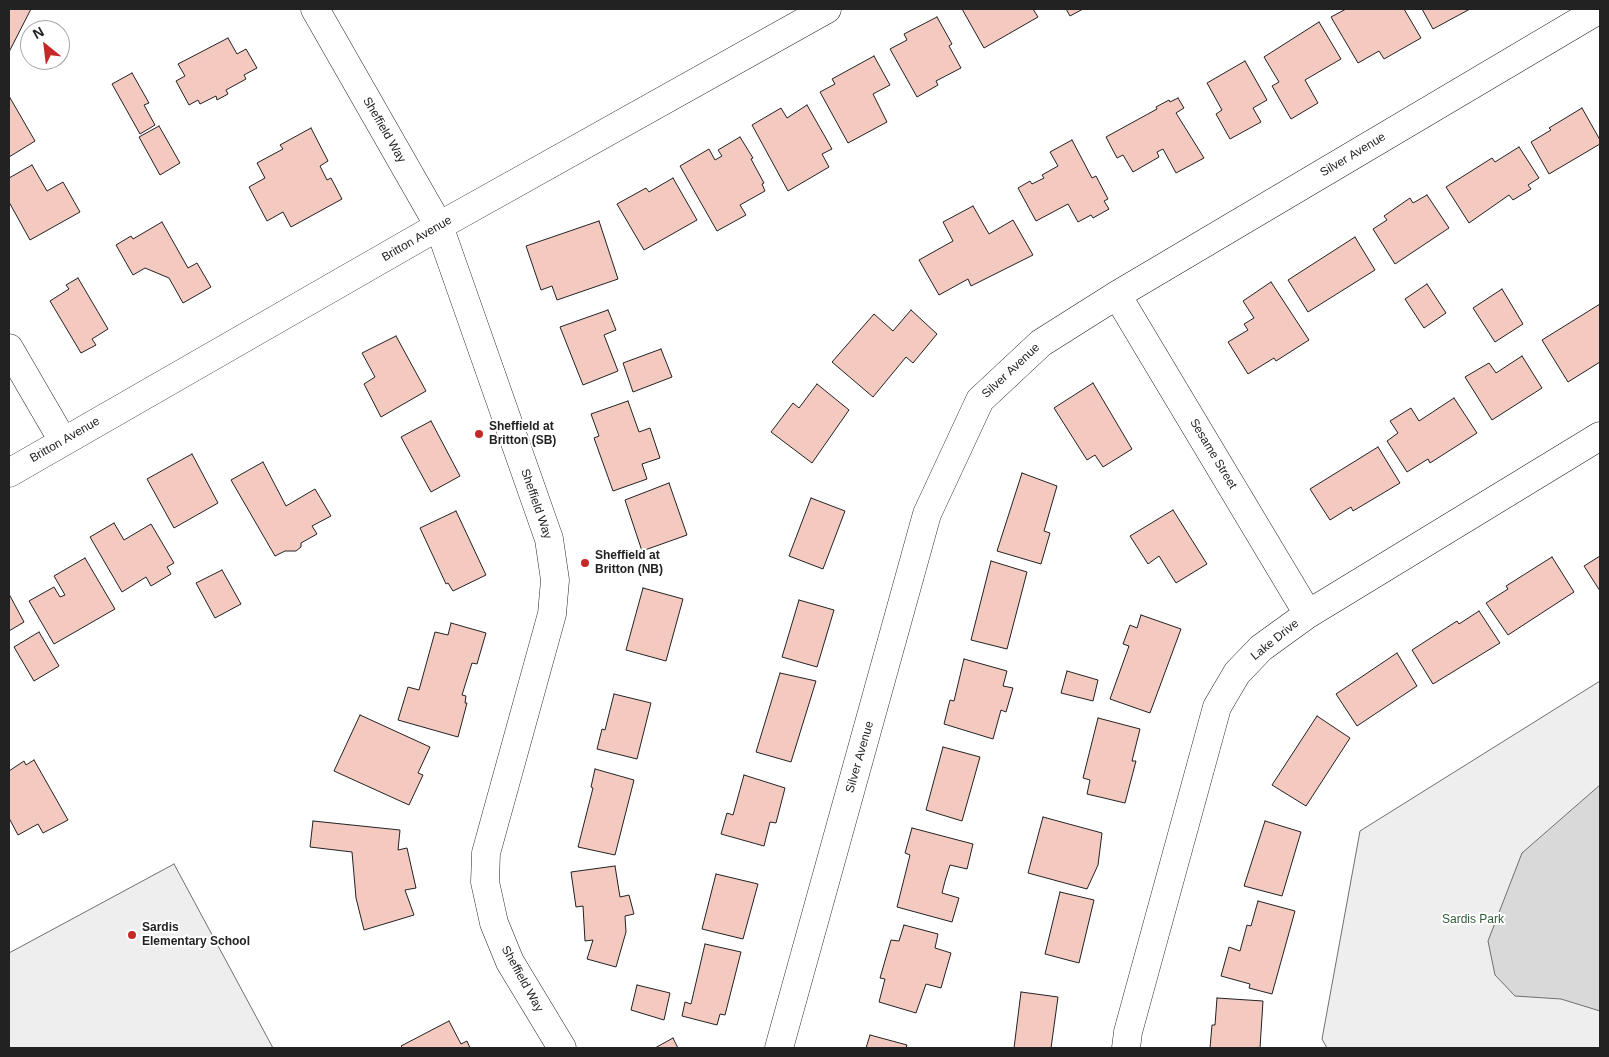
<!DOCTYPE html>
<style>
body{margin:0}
#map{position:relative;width:1609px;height:1057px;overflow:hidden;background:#fff;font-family:Arial,sans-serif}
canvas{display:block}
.frame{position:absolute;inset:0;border:10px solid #222;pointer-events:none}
.north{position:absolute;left:20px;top:20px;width:50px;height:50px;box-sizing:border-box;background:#fff;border:1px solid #a7a7a7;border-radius:50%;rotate:331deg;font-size:14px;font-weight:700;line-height:20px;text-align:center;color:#222}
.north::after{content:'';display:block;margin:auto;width:18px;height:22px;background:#c62828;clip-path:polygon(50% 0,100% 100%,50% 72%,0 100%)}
</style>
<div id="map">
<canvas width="1609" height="1057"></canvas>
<div class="frame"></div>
<div class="north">N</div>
</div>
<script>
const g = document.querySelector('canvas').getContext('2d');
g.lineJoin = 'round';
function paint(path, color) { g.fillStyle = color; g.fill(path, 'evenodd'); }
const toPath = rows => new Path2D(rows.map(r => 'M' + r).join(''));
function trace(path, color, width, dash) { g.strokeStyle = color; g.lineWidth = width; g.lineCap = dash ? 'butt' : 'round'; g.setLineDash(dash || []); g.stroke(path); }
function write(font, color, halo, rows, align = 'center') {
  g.font = font + ' Arial,sans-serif'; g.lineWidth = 4; g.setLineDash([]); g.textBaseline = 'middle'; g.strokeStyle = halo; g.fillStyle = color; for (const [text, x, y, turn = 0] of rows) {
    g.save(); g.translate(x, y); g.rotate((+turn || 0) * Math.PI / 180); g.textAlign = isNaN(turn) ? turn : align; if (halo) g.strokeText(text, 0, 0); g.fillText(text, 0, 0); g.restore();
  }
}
const green = toPath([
 [1600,681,1600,1048,1327,1048,1322,1039,1360,831,1600,681],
 [174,864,273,1048,9,1048,9,953,174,864]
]);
const water = toPath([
 [1600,785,1600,1011,1561,999,1515,996,1495,975,1488,941,1522,853,1600,785]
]);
const building = toPath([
 [9,9,31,9,9,52,9,9],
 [962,9,1033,9,1038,17,984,48,962,9],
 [1066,9,1083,9,1070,16,1066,9],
 [1346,9,1404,9,1421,38,1384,59,1379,51,1358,63,1331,17,1346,9],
 [1422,9,1470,9,1433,29,1422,9],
 [937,17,952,44,949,46,961,68,936,81,938,85,917,97,890,49,907,40,904,34,937,17],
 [1319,22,1341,59,1305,80,1318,103,1291,119,1272,86,1279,82,1264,57,1319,22],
 [228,38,237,54,246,49,257,68,244,75,246,79,226,90,228,94,217,100,216,96,200,104,198,100,189,105,176,81,185,76,178,64,228,38],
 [874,56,890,85,873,94,887,122,848,143,820,92,835,84,832,79,874,56],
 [1245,61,1267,100,1253,108,1261,122,1230,139,1216,114,1222,110,1207,83,1245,61],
 [132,73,149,103,144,105,155,125,140,134,112,84,132,73],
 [9,96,35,141,9,157,9,96],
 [1178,98,1184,108,1176,113,1204,158,1176,173,1163,149,1157,152,1159,157,1133,172,1123,155,1117,158,1106,137,1157,109,1156,107,1169,100,1170,102,1178,98],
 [807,105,832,149,822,154,829,167,788,191,752,125,781,108,787,118,807,105],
 [1582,108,1600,140,1600,144,1549,174,1531,142,1551,130,1549,128,1582,108],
 [159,126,180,163,160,175,139,137,159,126],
 [311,128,328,161,320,166,327,180,331,178,342,199,291,227,283,212,267,221,249,187,265,178,257,163,283,149,280,145,311,128],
 [740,137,753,158,751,159,764,183,762,184,765,191,740,205,746,215,717,231,680,166,709,149,715,160,722,156,718,150,740,137],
 [1072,140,1092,178,1096,176,1108,199,1104,201,1109,209,1093,218,1091,215,1078,222,1068,204,1036,221,1018,188,1030,181,1032,184,1044,178,1042,175,1058,166,1050,152,1072,140],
 [1519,147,1539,178,1528,185,1531,189,1513,200,1509,195,1469,223,1446,187,1492,158,1495,162,1519,147],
 [32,165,47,191,63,182,80,212,30,240,9,202,9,178,32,165],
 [673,178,697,220,644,250,617,204,646,188,649,192,673,178],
 [1427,195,1449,228,1395,264,1373,229,1387,220,1384,216,1410,198,1413,203,1427,195],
 [973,206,989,234,1013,220,1033,255,971,286,968,279,939,295,919,260,953,241,943,222,973,206],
 [599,221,618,279,557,300,552,286,541,290,526,246,599,221],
 [162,222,188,268,197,263,211,287,183,303,169,278,145,268,133,275,116,245,131,236,133,239,162,222],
 [1355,237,1375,270,1308,312,1288,280,1355,237],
 [78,278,108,329,92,339,96,345,81,353,50,301,69,289,66,285,78,278],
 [1271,282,1309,340,1276,361,1274,358,1248,374,1228,342,1248,330,1244,324,1254,318,1243,301,1271,282],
 [1427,284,1446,313,1424,328,1405,299,1427,284],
 [1502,289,1523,324,1495,342,1473,308,1502,289],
 [1600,304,1600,362,1568,382,1542,340,1600,304],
 [608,310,616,330,604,335,618,371,583,385,560,327,608,310],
 [911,310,937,334,913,363,906,357,873,397,832,362,874,314,893,331,911,310],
 [396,336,426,391,381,417,364,384,375,377,362,353,396,336],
 [661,349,672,377,633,392,623,363,661,349],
 [1522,356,1542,388,1492,420,1465,377,1489,363,1496,373,1522,356],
 [1093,383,1132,449,1103,467,1095,455,1087,460,1054,408,1093,383],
 [817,384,849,410,812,463,771,432,793,403,799,408,817,384],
 [1454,398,1477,433,1430,463,1428,459,1407,472,1387,441,1398,433,1390,421,1411,408,1419,421,1454,398],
 [628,401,639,432,650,428,660,458,642,464,647,479,613,491,594,438,599,436,591,414,628,401],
 [431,421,460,476,431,492,401,437,431,421],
 [1378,447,1400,483,1353,511,1351,507,1330,520,1310,489,1378,447],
 [192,454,218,503,174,528,147,479,192,454],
 [263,462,286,506,315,489,331,516,312,526,317,534,301,543,301,547,296,551,285,551,275,556,231,480,263,462],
 [1022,473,1057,486,1044,531,1050,533,1041,564,997,551,1022,473],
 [669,483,687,535,642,551,625,500,669,483],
 [811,498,845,511,823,569,789,556,811,498],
 [1173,510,1207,564,1176,583,1159,556,1148,564,1130,536,1173,510],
 [456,511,486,575,453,591,448,583,446,584,420,528,456,511],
 [114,523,124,540,151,524,174,563,167,567,171,574,151,586,146,577,122,592,90,537,114,523],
 [1600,556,1600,591,1584,566,1600,556],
 [1552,557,1574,592,1508,635,1486,603,1508,589,1506,586,1552,557],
 [85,558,115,609,54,644,29,601,54,587,60,597,65,595,54,576,85,558],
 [991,561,1027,572,1007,649,971,640,991,561],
 [222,570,241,604,215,618,196,583,222,570],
 [643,588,683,599,666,661,626,650,643,588],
 [9,594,24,622,9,631,9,594],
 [799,600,834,610,817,667,782,657,799,600],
 [1479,611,1500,643,1433,684,1412,650,1457,621,1459,624,1479,611],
 [1141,615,1181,629,1150,713,1110,699,1129,646,1123,644,1130,625,1137,628,1141,615],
 [451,623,486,633,477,664,472,663,462,695,466,696,465,703,467,703,458,737,398,720,408,687,419,690,435,632,448,635,451,623],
 [39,632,59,666,34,681,14,647,39,632],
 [1397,653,1417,686,1357,726,1336,694,1397,653],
 [964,659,1007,671,1003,686,1013,688,1006,712,1001,710,993,739,944,724,950,700,954,701,964,659],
 [1067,671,1098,680,1093,701,1061,693,1067,671],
 [780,673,816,681,791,762,756,752,780,673],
 [614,694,651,703,637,759,597,749,602,729,605,730,614,694],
 [360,715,430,747,418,773,423,775,409,805,334,771,360,715],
 [1317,716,1350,738,1306,806,1272,785,1317,716],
 [1098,718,1140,729,1132,761,1136,761,1125,803,1087,794,1090,780,1083,778,1098,718],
 [943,747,980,757,962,821,926,810,943,747],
 [34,760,68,820,43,833,38,824,18,835,9,818,9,771,24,761,26,765,34,760],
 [595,769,634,780,615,855,578,847,593,788,591,787,595,769],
 [744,775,785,788,776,823,770,822,764,846,721,834,727,813,733,815,744,775],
 [1043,817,1102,833,1098,865,1087,889,1028,873,1043,817],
 [313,821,400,830,398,850,407,848,416,888,405,890,414,915,364,930,356,898,352,852,310,847,313,821],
 [1265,821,1301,832,1282,896,1244,886,1265,821],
 [912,828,973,844,967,869,950,865,945,881,942,893,959,898,952,922,897,907,910,855,905,853,912,828],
 [615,866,620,897,629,895,634,914,625,916,626,932,616,967,587,959,593,940,585,941,583,906,576,907,571,872,615,866],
 [716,874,758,884,743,939,702,929,716,874],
 [1060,892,1094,900,1079,963,1045,954,1060,892],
 [1258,901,1295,911,1272,994,1249,988,1250,984,1221,976,1229,947,1240,951,1247,925,1251,926,1258,901],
 [904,925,938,934,935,948,951,953,941,988,926,984,916,1013,879,1002,885,979,880,978,891,940,899,941,904,925],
 [705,944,741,952,725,1015,720,1014,717,1025,682,1016,685,1002,691,1004,705,944],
 [637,985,670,993,664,1020,631,1010,637,985],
 [1021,992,1058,997,1051,1048,1014,1048,1021,992],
 [1217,998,1263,1001,1260,1048,1210,1048,1212,1025,1215,1025,1217,998],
 [449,1021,461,1044,467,1041,470,1048,403,1048,401,1046,449,1021],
 [870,1035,907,1045,906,1048,866,1048,870,1035],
 [673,1038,678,1048,655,1048,673,1038]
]);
const minor = toPath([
 [315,9,439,226,549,539,555,580,552,614,486,853,485,882,494,923,510,962,562,1048],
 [1117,295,1308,614],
 [9,348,63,441],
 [9,473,439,226,827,9],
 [779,1048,927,514,980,400,1041,343,1117,295,1600,9],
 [1126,1048,1128,1032,1217,707,1237,673,1261,648,1308,614,1600,436]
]);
const markers = [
 [479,434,5,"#c62828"],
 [585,563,5,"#c62828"],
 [132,935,5,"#c62828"]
];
const streetNames = [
 ["Sheffield Way",384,130,60],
 ["Silver Avenue",1353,155,-31],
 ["Britton Avenue",417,239,-30],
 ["Silver Avenue",1011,371,-43],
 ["Britton Avenue",65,440,-30],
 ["Sesame Street",1213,454,59],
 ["Sheffield Way",536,504,71],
 ["Lake Drive",1275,640,-39],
 ["Silver Avenue",860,757,-74],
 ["Sheffield Way",522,979,61]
];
const poiNames = [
 ["Sheffield at",489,427],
 ["Britton (SB)",489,441],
 ["Sheffield at",595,556],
 ["Britton (NB)",595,570],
 ["Sardis",142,928],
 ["Elementary School",142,942]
];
const parkNames = [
 ["Sardis Park",1473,920]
];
paint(green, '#eee');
trace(green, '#6f6f6f', 1);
paint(water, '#d9d9d9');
trace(water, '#6f6f6f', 1);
paint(building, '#f3c9c0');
trace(building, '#222', 1);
trace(minor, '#222', 29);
trace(minor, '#fff', 28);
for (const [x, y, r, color] of markers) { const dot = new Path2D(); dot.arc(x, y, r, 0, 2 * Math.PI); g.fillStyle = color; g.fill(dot); trace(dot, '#fff', 2); }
write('12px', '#222', '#fff', streetNames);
write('bold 12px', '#222', '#fff', poiNames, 'left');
write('12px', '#2f5e38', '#fff', parkNames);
</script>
